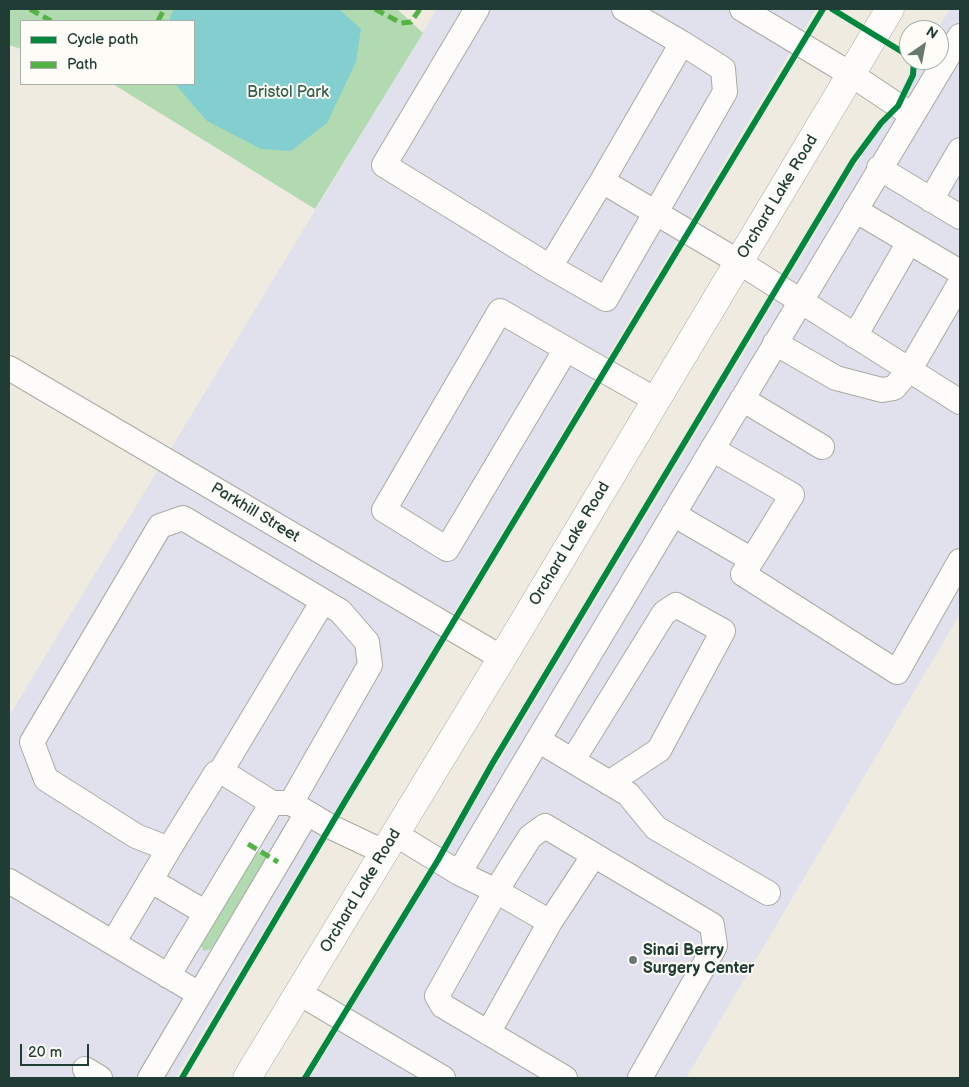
<!DOCTYPE html>
<style>
body{margin:0}
#map{position:relative;width:969px;height:1087px;overflow:hidden;background:#efebe0;font-family:"Balsamiq Sans",sans-serif}
canvas{display:block}
.frame{position:absolute;inset:0;border:10px solid #1f3d34;pointer-events:none}
.legend{position:absolute;left:20px;top:20px;width:175px;height:65px;box-sizing:border-box;background:#fdfcf7;border:1px solid #a4b0a9;margin:0;padding:6px 9px;list-style:none;font-size:15px;color:#1f3d34}
.legend li{display:flex;align-items:center;gap:10px;height:25px}
.legend b{width:25px;border:1px solid #a4b0a9}
.north{position:absolute;left:899px;top:20px;width:50px;height:50px;box-sizing:border-box;background:#fdfcf7;border:1px solid #a4b0a9;border-radius:50%;rotate:33deg;font-size:14px;font-weight:700;line-height:20px;text-align:center;color:#1f3d34}
.north::after{content:'';display:block;margin:auto;width:18px;height:22px;background:#687a70;clip-path:polygon(50% 0,100% 100%,50% 72%,0 100%)}
.scale{position:absolute;left:20px;top:1044px;width:69px;height:22px;box-sizing:border-box;border:2px solid #1f3d34;border-top:0;padding-left:6px;font-size:15px;line-height:18px;white-space:nowrap;color:#1f3d34;-webkit-text-stroke:4px #fdfcf7;paint-order:stroke}
</style>
<div id="map">
<canvas width="969" height="1087"></canvas>
<div class="frame"></div>
<ul class="legend">
<li><b style="height:6px;background:#00873e"></b>Cycle path</li>
<li><b style="height:6px;background:#55b346"></b>Path</li>
</ul>
<div class="north">N</div>
<div class="scale">20 m</div>
</div>
<script>
const g = document.querySelector('canvas').getContext('2d');
g.lineJoin = 'round';
function paint(path, color) { g.fillStyle = color; g.fill(path, 'evenodd'); }
const toPath = rows => new Path2D(rows.map(r => 'M' + r).join(''));
function trace(path, color, width, dash) { g.strokeStyle = color; g.lineWidth = width; g.lineCap = dash ? 'butt' : 'round'; g.setLineDash(dash || []); g.stroke(path); }
function write(font, color, halo, rows, align = 'center') {
  g.font = font + ' "Balsamiq Sans",sans-serif'; g.lineWidth = 4; g.setLineDash([]); g.textBaseline = 'middle'; g.strokeStyle = halo; g.fillStyle = color; for (const [text, x, y, turn = 0] of rows) {
    g.save(); g.translate(x, y); g.rotate((+turn || 0) * Math.PI / 180); g.textAlign = isNaN(turn) ? turn : align; if (halo) g.strokeText(text, 0, 0); g.fillText(text, 0, 0); g.restore();
  }
}
const built = toPath([
 [437,9,816,9,175,1078,9,1078,9,716],
 [950,9,960,9,960,614,686,1078,310,1078,919,60,939,60,937,30]
]);
const green = toPath([
 [9,9,397,9,423,33,315,209,113,84,194,84,194,21,21,21,21,49,9,45],
 [255,850,266,857,211,949,204,951,200,945]
]);
const water = toPath([
 [176,9,339,9,361,29,356,62,327,123,291,151,261,149,207,121,175,84,194,84,194,21,169,21,172,12]
]);
const minor = toPath([
 [477,9,384,165,550,267,602,181],
 [624,9,682,43,602,181,739,262,960,402],
 [742,9,852,75,912,115],
 [879,168,960,217],
 [931,200,960,150],
 [855,210,960,272],
 [550,267,606,299,725,92,723,69,682,43],
 [855,336,909,242],
 [775,343,836,378,882,390,894,388,910,369,960,283],
 [566,349,447,549,384,510,500,311,566,349,656,400],
 [9,368,502,658],
 [742,399,822,447],
 [712,449,792,495,752,560],
 [673,514,752,560,743,574,897,672,960,561],
 [538,740,960,36],
 [573,760,664,613,676,605,723,631,659,750,609,783],
 [221,771,323,601],
 [291,803,272,803,221,771,216,773,169,849,136,836,46,779,32,742,160,526,183,518,340,611,367,642,370,665,291,803,331,827,384,852],
 [395,834,459,873,538,740,628,794,656,828,768,893],
 [459,873,496,891,437,996,443,1006,565,1078],
 [150,880,206,913],
 [9,881,199,994],
 [550,922,496,891,530,837,545,826,712,925,715,946,640,1078],
 [113,943,169,849],
 [168,976,272,803],
 [299,993,443,1078],
 [488,1033,550,922,594,855],
 [85,1069,100,1078],
 [150,1078,307,813]
]);
const major = toPath([
 [247,1078,502,658,890,9]
]);
const quiet = toPath([
 [30,9,51,21],
 [375,9,401,23,411,22,420,9],
 [158,21,164,9],
 [248,844,278,862]
]);
const cycleway = toPath([
 [832,9,909,56],
 [182,1078,344,803,823,9],
 [305,1078,438,860,492,764,853,161,881,123,898,106,913,75,914,60]
]);
const markers = [
 [633,960,5,"#687a70"]
];
const parkNames = [
 ["Bristol Park",288,93]
];
const streetNames = [
 ["Orchard Lake Road",778,197,-59],
 ["Parkhill Street",255,513,31],
 ["Orchard Lake Road",570,544,-59],
 ["Orchard Lake Road",361,891,-59]
];
const poiNames = [
 ["Sinai Berry",643,951],
 ["Surgery Center",643,969]
];
paint(built, '#e1e1ed');
paint(green, '#b1dab1');
paint(water, '#83cfd0');
trace(minor, '#a9aaa3', 26);
trace(major, '#a9aaa3', 29);
trace(minor, '#fdfcfa', 24);
trace(major, '#fdfcfa', 28);
trace(quiet, '#55b346', 5, [10, 5]);
trace(cycleway, '#00873e', 6);
for (const [x, y, r, color] of markers) { const dot = new Path2D(); dot.arc(x, y, r, 0, 2 * Math.PI); g.fillStyle = color; g.fill(dot); trace(dot, '#fdfcf7', 2); }
write('16px', '#37614a', '#fdfcf7', parkNames);
write('16px', '#1f3d34', '#fdfcf7', streetNames);
write('bold 16px', '#1f3d34', '#fdfcf7', poiNames, 'left');
</script>
